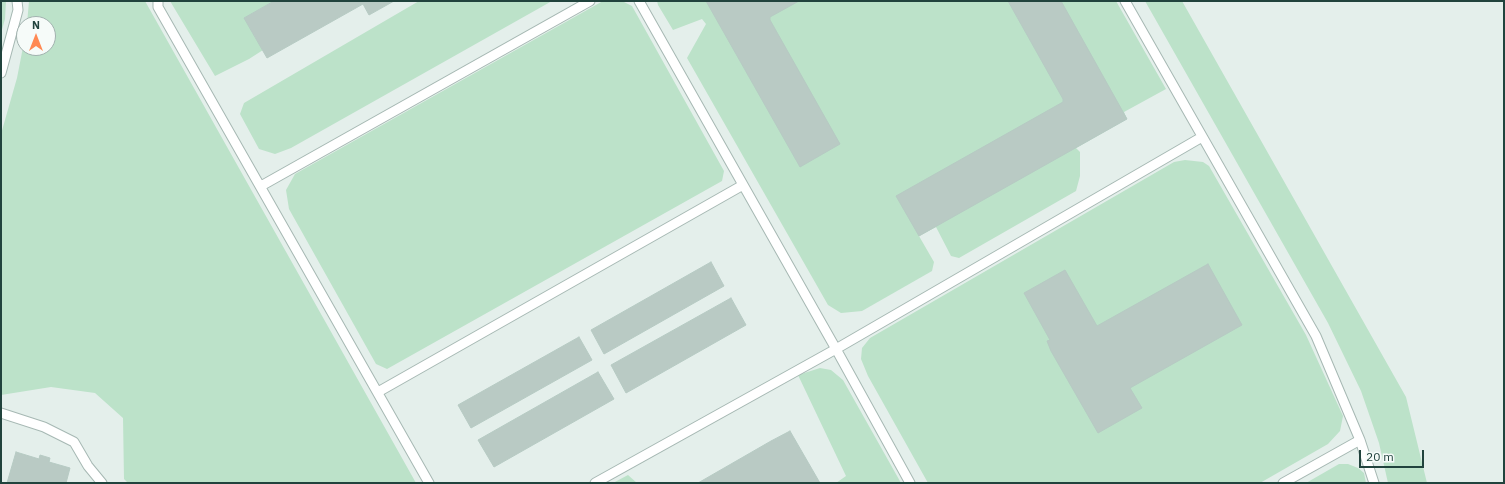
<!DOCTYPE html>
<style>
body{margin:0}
#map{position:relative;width:1505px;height:484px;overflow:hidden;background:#e4efeb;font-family:"IBM Plex Sans",sans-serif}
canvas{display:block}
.frame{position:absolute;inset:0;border:2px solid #21433d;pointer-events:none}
.north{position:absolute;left:16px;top:16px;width:40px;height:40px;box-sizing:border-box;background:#f6fbf9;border:1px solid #a1b1ae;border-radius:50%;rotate:0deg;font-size:11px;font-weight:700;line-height:16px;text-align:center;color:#21433d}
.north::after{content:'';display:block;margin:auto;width:14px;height:18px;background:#ff8953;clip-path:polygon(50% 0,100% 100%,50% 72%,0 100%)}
.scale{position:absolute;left:1359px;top:450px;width:65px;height:18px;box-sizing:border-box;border:2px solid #21433d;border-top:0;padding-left:5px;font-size:12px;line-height:14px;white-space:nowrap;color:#21433d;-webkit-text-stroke:3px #f6fbf9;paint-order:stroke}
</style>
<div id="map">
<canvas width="1505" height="484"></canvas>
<div class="frame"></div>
<div class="north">N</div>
<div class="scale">20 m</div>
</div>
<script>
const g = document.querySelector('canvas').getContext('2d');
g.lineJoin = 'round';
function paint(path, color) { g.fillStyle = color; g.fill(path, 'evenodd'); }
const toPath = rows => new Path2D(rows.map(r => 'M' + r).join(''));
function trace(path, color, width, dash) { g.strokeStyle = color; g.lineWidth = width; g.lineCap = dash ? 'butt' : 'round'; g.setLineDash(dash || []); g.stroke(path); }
const green = toPath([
 [1,1,6,1,5,19,1,33],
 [29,1,145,1,416,483,128,483,124,479,123,418,95,393,51,387,1,395,1,134,17,78,24,42,24,48,48,48,48,24,27,24],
 [170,1,274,1,245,18,263,50,249,59,215,76],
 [419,1,552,1,291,148,275,154,259,149,240,114,244,103],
 [603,1,622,1,632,6,724,171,722,181,387,369,376,364,289,209,286,190,295,174],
 [657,1,1116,1,1166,89,1124,112,1127,119,1076,148,1080,152,1080,176,1076,191,959,258,951,256,936,227,919,236,934,262,932,271,862,311,841,313,828,305,687,58,706,24,702,19,673,30,658,5],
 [1145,1,1182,1,1406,397,1427,483,1388,483,1379,443,1361,391,1328,323],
 [1185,160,1203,162,1209,166,1306,335,1343,416,1340,431,1328,444,1260,483,928,483,868,376,861,359,862,348,870,338,1174,162],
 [820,368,831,370,843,380,901,483,836,483,846,476,798,375],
 [1339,464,1348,464,1358,468,1364,473,1366,483,1306,483],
 [628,475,637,483,613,483]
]);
const building = toPath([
 [274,1,394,1,369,15,363,4,267,58,244,18,274,1],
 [706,1,799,1,770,17,770,20,840,144,800,167,706,1],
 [1008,1,1061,1,1127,119,919,236,896,196,1063,102,1063,99,1008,1],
 [711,262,724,286,604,354,591,330,711,262],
 [1208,264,1242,325,1130,388,1142,408,1098,433,1051,351,1047,341,1050,340,1024,293,1065,270,1097,326,1208,264],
 [731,298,746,325,626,393,611,365,731,298],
 [579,337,592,360,471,428,458,405,579,337],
 [598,372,614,399,494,467,478,440,598,372],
 [790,431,820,483,698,483,771,441,790,431],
 [16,452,39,459,40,455,50,458,49,462,70,468,66,483,7,483,16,452]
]);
const lane = toPath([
 [158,1,158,7,429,483],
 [639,1,836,349,910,483],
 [1125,1,1316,336,1360,440,1374,483],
 [1,73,18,10,17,1],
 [261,186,590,1],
 [378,392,743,185],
 [1,413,44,427,74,442,88,466,102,483],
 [595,483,836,349,1202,137],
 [1283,483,1360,440]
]);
paint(green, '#bce2c9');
paint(building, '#b9cac4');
trace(building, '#b6cac3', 1);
trace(lane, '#a6b8b3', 11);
trace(lane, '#fff', 9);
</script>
